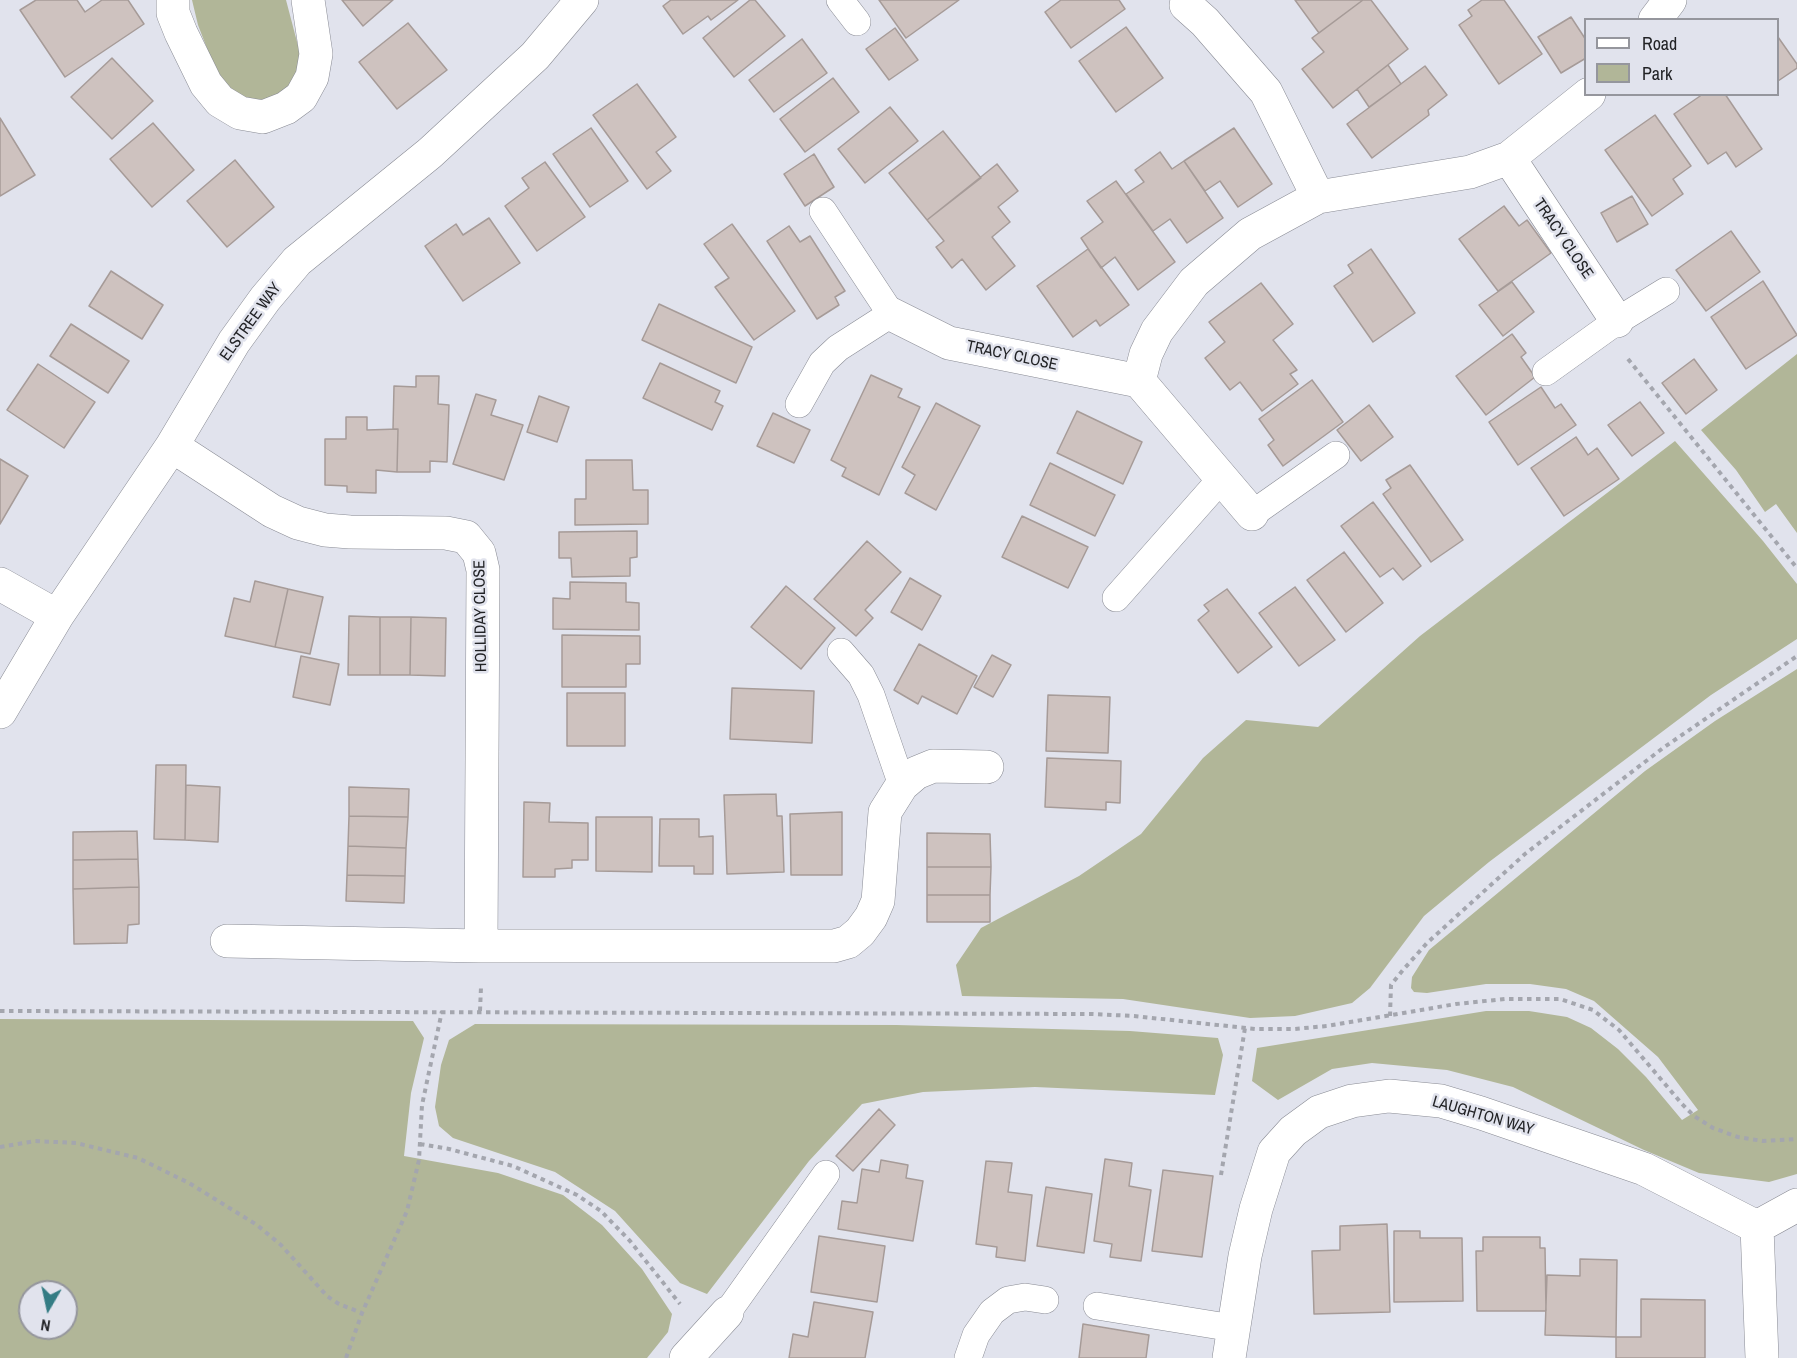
<!DOCTYPE html>
<style>
body{margin:0}
#map{position:relative;width:1797px;height:1358px;overflow:hidden;background:#e1e3ed;font-family:"Archivo Narrow",sans-serif}
canvas{display:block}
.legend{position:absolute;left:1584px;top:18px;width:195px;height:78px;box-sizing:border-box;background:#e1e3ed;border:2px solid #95969d;margin:0;padding:8px 10px;list-style:none;font-size:18px;color:#222326}
.legend li{display:flex;align-items:center;gap:12px;height:30px}
.legend b{width:30px;border:2px solid #95969d}
.north{position:absolute;left:18px;top:1280px;width:60px;height:60px;box-sizing:border-box;background:#e1e3ed;border:2px solid #95969d;border-radius:50%;rotate:189deg;font-size:16px;font-weight:700;line-height:24px;text-align:center;color:#222326}
.north::after{content:'';display:block;margin:auto;width:21px;height:27px;background:#347c84;clip-path:polygon(50% 0,100% 100%,50% 72%,0 100%)}
</style>
<div id="map">
<canvas width="1797" height="1358"></canvas>
<ul class="legend">
<li><b style="height:8px;background:#fff"></b>Road</li>
<li><b style="height:16px;background:#b1b698"></b>Park</li>
</ul>
<div class="north">N</div>
</div>
<script>
const g = document.querySelector('canvas').getContext('2d');
g.lineJoin = 'round';
function paint(path, color) { g.fillStyle = color; g.fill(path, 'evenodd'); }
const toPath = rows => new Path2D(rows.map(r => 'M' + r).join(''));
function trace(path, color, width, dash) { g.strokeStyle = color; g.lineWidth = width; g.lineCap = dash ? 'butt' : 'round'; g.setLineDash(dash || []); g.stroke(path); }
function write(font, color, halo, rows, align = 'center') {
  g.font = font + ' "Archivo Narrow",sans-serif'; g.lineWidth = 5; g.setLineDash([]); g.textBaseline = 'middle'; g.strokeStyle = halo; g.fillStyle = color; for (const [text, x, y, turn = 0] of rows) {
    g.save(); g.translate(x, y); g.rotate((+turn || 0) * Math.PI / 180); g.textAlign = isNaN(turn) ? turn : align; if (halo) g.strokeText(text, 0, 0); g.fillText(text, 0, 0); g.restore();
  }
}
const green = toPath([
 [192,0,286,0,301,57,298,77,284,91,266,99,250,101,220,82,198,25],
 [1797,354,1797,533,1776,504,1765,512,1736,470,1701,430],
 [1675,441,1763,541,1797,584,1797,639,1711,695,1489,862,1424,916,1370,988,1352,1003,1295,1016,1250,1018,1123,999,962,996,956,965,981,928,1079,876,1141,834,1203,758,1246,720,1318,727,1420,636],
 [1797,669,1797,1174,1769,1182,1699,1173,1644,1150,1513,1087,1447,1070,1372,1063,1332,1069,1278,1100,1252,1081,1257,1048,1486,1011,1529,1011,1567,1017,1591,1028,1618,1049,1646,1077,1682,1120,1698,1110,1658,1057,1594,1001,1566,989,1530,984,1486,984,1427,993,1414,992,1411,988,1412,977,1429,950,1645,771,1715,721],
 [0,1019,413,1021,424,1038,411,1093,404,1156,498,1173,563,1195,602,1225,642,1269,672,1314,668,1332,647,1358,0,1358],
 [30,1292,66,1292,66,1328,30,1328],
 [475,1024,896,1025,1130,1031,1218,1038,1223,1055,1215,1095,1035,1087,923,1092,862,1104,809,1161,707,1294,680,1283,615,1211,555,1172,453,1138,439,1126,435,1107,441,1065,449,1040]
]);
const building = toPath([
 [36,0,77,0,85,12,102,0,128,0,144,24,65,77,20,10,36,0],
 [342,0,393,0,363,26,342,0],
 [671,0,738,0,711,20,708,16,683,34,663,6,671,0],
 [750,0,755,0,785,36,734,77,703,38,750,0],
 [879,0,959,0,906,38,879,0],
 [1061,0,1119,0,1125,9,1071,48,1045,12,1061,0],
 [1295,0,1363,0,1319,33,1295,0],
 [1363,0,1371,0,1408,49,1333,108,1302,69,1324,52,1312,38,1363,0],
 [1482,0,1504,0,1542,54,1499,84,1459,25,1472,16,1468,10,1482,0],
 [1571,17,1586,40,1586,58,1561,73,1538,37,1571,17],
 [408,23,447,70,397,109,359,62,408,23],
 [1126,27,1163,78,1116,112,1079,61,1126,27],
 [895,28,918,60,889,80,866,49,895,28],
 [1778,37,1797,64,1797,68,1778,81,1778,37],
 [802,39,827,73,774,112,749,80,802,39],
 [112,58,153,101,112,139,71,97,112,58],
 [1388,65,1401,84,1369,107,1357,89,1388,65],
 [1425,66,1447,95,1428,110,1429,115,1372,158,1347,124,1425,66],
 [833,78,859,112,805,152,780,119,833,78],
 [637,84,676,137,656,152,671,171,647,189,593,115,637,84],
 [1703,94,1725,94,1762,149,1736,167,1726,152,1708,164,1674,114,1703,94],
 [890,107,918,141,865,183,838,149,890,107],
 [1655,115,1691,166,1673,179,1683,194,1652,216,1605,150,1655,115],
 [0,118,35,175,0,196,0,118],
 [153,123,194,170,152,207,110,159,153,123],
 [591,128,628,181,590,207,553,154,591,128],
 [1234,128,1272,184,1238,207,1220,181,1205,191,1184,161,1234,128],
 [943,131,981,178,927,220,889,173,943,131],
 [1160,152,1172,169,1184,161,1223,218,1187,243,1170,219,1153,231,1126,194,1144,182,1135,170,1160,152],
 [814,154,834,187,805,206,784,174,814,154],
 [235,160,274,207,227,247,187,201,235,160],
 [545,162,585,217,537,251,505,206,529,188,522,178,545,162],
 [997,164,1018,191,998,207,1010,222,992,237,1015,266,986,290,962,259,952,268,936,247,944,241,927,220,997,164],
 [1116,181,1175,262,1138,290,1115,257,1101,268,1081,238,1103,222,1087,201,1116,181],
 [1632,196,1648,224,1617,242,1601,213,1632,196],
 [1504,206,1519,226,1527,220,1551,253,1498,291,1459,239,1504,206],
 [489,218,520,263,463,301,425,246,456,224,463,235,489,218],
 [732,224,795,311,754,340,715,287,729,278,704,244,732,224],
 [789,226,800,242,810,236,845,291,835,297,839,305,817,319,767,241,789,226],
 [1731,231,1760,272,1706,311,1676,270,1731,231],
 [1088,249,1129,305,1100,326,1096,320,1073,337,1037,286,1088,249],
 [1371,249,1415,313,1373,342,1334,286,1353,273,1348,265,1371,249],
 [111,271,163,305,142,339,89,306,111,271],
 [1763,281,1797,335,1746,369,1711,317,1763,281],
 [1512,282,1534,312,1503,336,1479,305,1512,282],
 [1261,283,1293,324,1273,340,1297,370,1290,374,1298,384,1262,411,1240,382,1230,390,1205,358,1225,342,1209,322,1261,283],
 [659,304,752,347,736,383,642,340,659,304],
 [71,324,129,361,108,393,50,356,71,324],
 [1512,334,1526,353,1521,357,1535,377,1486,415,1456,376,1512,334],
 [1694,359,1717,390,1686,414,1662,383,1694,359],
 [660,363,720,391,715,402,723,406,712,430,643,398,660,363],
 [38,364,95,402,64,448,7,410,38,364],
 [871,375,902,389,898,397,920,407,879,495,842,476,846,468,831,460,871,375],
 [416,376,439,376,438,404,449,405,447,462,430,461,430,472,397,472,398,429,393,429,394,386,416,387,416,376],
 [1312,380,1343,422,1283,466,1268,445,1274,440,1259,419,1312,380],
 [1541,387,1555,408,1561,404,1576,425,1518,465,1489,422,1541,387],
 [476,394,496,400,491,415,523,425,504,480,453,464,476,394],
 [539,396,569,407,557,442,527,432,539,396],
 [1640,402,1664,433,1632,456,1608,425,1640,402],
 [936,403,980,426,936,510,905,493,915,475,902,467,936,403],
 [1369,405,1393,437,1361,461,1337,430,1369,405],
 [1077,411,1142,442,1123,484,1057,453,1077,411],
 [773,413,810,430,794,463,757,446,773,413],
 [346,417,367,417,367,430,398,429,397,472,376,470,376,493,347,492,347,486,325,485,325,439,346,439,346,417],
 [1576,437,1588,455,1597,448,1619,479,1564,516,1531,468,1576,437],
 [0,459,28,476,0,524,0,459],
 [586,460,632,460,633,490,648,490,648,524,575,525,575,499,586,499,586,460],
 [1050,463,1115,495,1095,536,1030,505,1050,463],
 [1410,465,1463,540,1431,562,1383,494,1391,488,1386,480,1410,465],
 [1373,502,1421,566,1403,580,1393,568,1380,577,1341,526,1373,502],
 [1022,516,1088,547,1068,588,1002,557,1022,516],
 [637,531,637,557,630,558,630,576,572,577,571,558,559,558,559,532,637,531],
 [867,541,901,572,865,610,873,618,856,636,814,599,867,541],
 [1344,552,1383,603,1346,632,1307,580,1344,552],
 [910,578,941,596,922,630,891,612,910,578],
 [255,581,288,589,275,647,225,636,234,598,250,602,255,581],
 [570,582,626,583,626,602,639,603,639,630,553,629,553,598,570,599,570,582],
 [786,586,835,628,801,669,751,627,786,586],
 [1295,587,1335,640,1299,666,1259,613,1295,587],
 [288,589,323,597,310,654,275,647,288,589],
 [1227,589,1272,647,1238,673,1198,620,1209,611,1204,605,1227,589],
 [349,616,380,617,380,675,348,675,349,616],
 [380,617,411,617,410,675,380,675,380,617],
 [411,617,446,618,445,676,410,675,411,617],
 [562,635,640,636,640,664,626,664,626,687,562,687,562,635],
 [919,644,977,676,957,714,922,696,918,704,894,690,919,644],
 [992,655,1011,665,993,697,974,687,992,655],
 [301,656,339,664,330,705,293,697,301,656],
 [732,688,814,691,812,743,730,739,732,688],
 [567,693,625,693,625,746,567,746,567,693],
 [1048,695,1110,697,1108,753,1046,751,1048,695],
 [1047,758,1121,761,1120,803,1106,802,1106,810,1045,807,1047,758],
 [156,765,186,765,185,840,154,839,156,765],
 [186,785,220,787,218,842,185,840,186,785],
 [349,787,409,789,408,817,349,816,349,787],
 [776,794,777,816,782,816,784,872,727,874,724,795,776,794],
 [524,802,550,803,549,822,588,823,588,860,572,860,572,868,555,869,555,877,523,877,524,802],
 [842,812,842,875,791,875,790,814,842,812],
 [349,816,408,817,406,848,348,846,349,816],
 [596,817,652,817,652,872,596,871,596,817],
 [660,819,699,819,699,837,713,836,713,874,694,874,694,866,659,866,660,819],
 [137,831,138,859,73,860,73,832,137,831],
 [927,833,990,834,991,867,927,867,927,833],
 [348,846,406,848,405,876,347,875,348,846],
 [138,859,139,887,73,889,73,860,138,859],
 [927,867,991,867,990,895,927,895,927,867],
 [347,875,405,876,404,903,346,901,347,875],
 [139,887,139,924,128,925,127,943,74,944,73,889,139,887],
 [927,895,990,895,990,922,927,922,927,895],
 [879,1109,895,1125,853,1171,836,1156,879,1109],
 [1105,1159,1132,1163,1129,1186,1151,1190,1141,1261,1110,1257,1112,1244,1094,1241,1105,1159],
 [881,1160,908,1165,906,1178,923,1181,913,1241,838,1229,842,1201,857,1203,862,1169,879,1172,881,1160],
 [986,1161,1012,1163,1008,1192,1032,1195,1025,1261,996,1257,997,1247,976,1244,986,1161],
 [1163,1170,1213,1176,1202,1257,1152,1251,1163,1170],
 [1046,1187,1092,1194,1084,1253,1037,1246,1046,1187],
 [1387,1224,1390,1312,1314,1314,1312,1251,1340,1250,1340,1226,1387,1224],
 [1394,1231,1420,1231,1420,1238,1462,1238,1463,1301,1394,1302,1394,1231],
 [819,1236,885,1246,877,1302,811,1292,819,1236],
 [1483,1237,1540,1237,1540,1248,1545,1248,1546,1311,1477,1311,1476,1251,1483,1251,1483,1237],
 [1580,1259,1617,1260,1616,1337,1545,1335,1547,1275,1580,1276,1580,1259],
 [1641,1299,1705,1300,1705,1358,1616,1358,1616,1337,1641,1337,1641,1299],
 [814,1302,873,1312,865,1358,789,1358,793,1334,808,1337,814,1302],
 [1083,1324,1149,1335,1146,1358,1079,1358,1083,1324]
]);
const path = toPath([
 [1628,359,1797,568],
 [0,1011,1091,1014,1134,1016,1255,1029,1294,1029,1327,1026,1456,1004,1505,999,1560,999,1593,1010,1619,1030,1682,1104,1694,1116,1713,1128,1738,1137,1763,1141,1797,1139],
 [480,1011,481,987],
 [1390,1016,1391,985,1403,970,1427,943,1525,854,1663,748,1797,656],
 [420,1144,449,1149,513,1166,577,1195,601,1211,630,1241,680,1304],
 [0,1147,35,1141,76,1143,138,1158,189,1183,257,1225,281,1245,327,1296,339,1304,362,1313],
 [1221,1175,1245,1028],
 [346,1358,362,1313,407,1211,419,1160,422,1105,442,1011]
]);
const lane = toPath([
 [840,0,857,22],
 [1546,372,1617,321,1666,291],
 [799,404,822,363,838,348,891,314,823,211],
 [1252,514,1336,455],
 [1116,598,1222,478],
 [841,652,861,675,871,695,902,785],
 [1097,1306,1233,1328],
 [727,1313,826,1174],
 [968,1358,976,1335,992,1312,1008,1300,1025,1297,1045,1300]
]);
const street = toPath([
 [173,0,173,13,181,33,206,84,220,101,240,113,263,117,286,108,301,97,312,77,316,54,308,0],
 [1186,5,1205,22,1266,92,1318,197],
 [1655,20,1670,0],
 [1509,158,1617,321],
 [891,314,949,343,1139,381,1146,354,1157,331,1194,282,1250,234,1318,197,1470,172,1509,158,1589,94],
 [1139,381,1252,514],
 [172,446,272,511,298,523,325,530,350,532,446,533,466,537,479,553,483,570,481,946],
 [0,584,57,616],
 [0,712,57,616,172,446,234,342,265,299,297,261,430,153,535,56,582,0],
 [227,941,481,946,834,946,848,942,860,932,871,917,878,901,885,812,902,785,916,773,933,766,987,767],
 [1757,1227,1762,1358],
 [1757,1227,1797,1205],
 [686,1358,727,1313],
 [1229,1358,1245,1256,1256,1209,1274,1152,1293,1131,1319,1112,1352,1101,1389,1096,1441,1101,1481,1113,1644,1169,1757,1227]
]);
const streetNames = [
 ["TRACY CLOSE",1563,239,56],
 ["ELSTREE WAY",251,322,-54],
 ["TRACY CLOSE",1012,356,12],
 ["HOLLIDAY CLOSE",481,616,-91],
 ["LAUGHTON WAY",1483,1116,16]
];
paint(green, '#b1b698');
paint(building, '#cec2bf');
trace(building, '#a69b98', 1.5);
trace(lane, '#898b94', 28);
trace(street, '#898b94', 34);
trace(path, '#a4a6ae', 4, [4.5, 4.5]);
trace(lane, '#fff', 27);
trace(street, '#fff', 33);
write('16px', '#222326', '#e1e3ed', streetNames);
</script>
